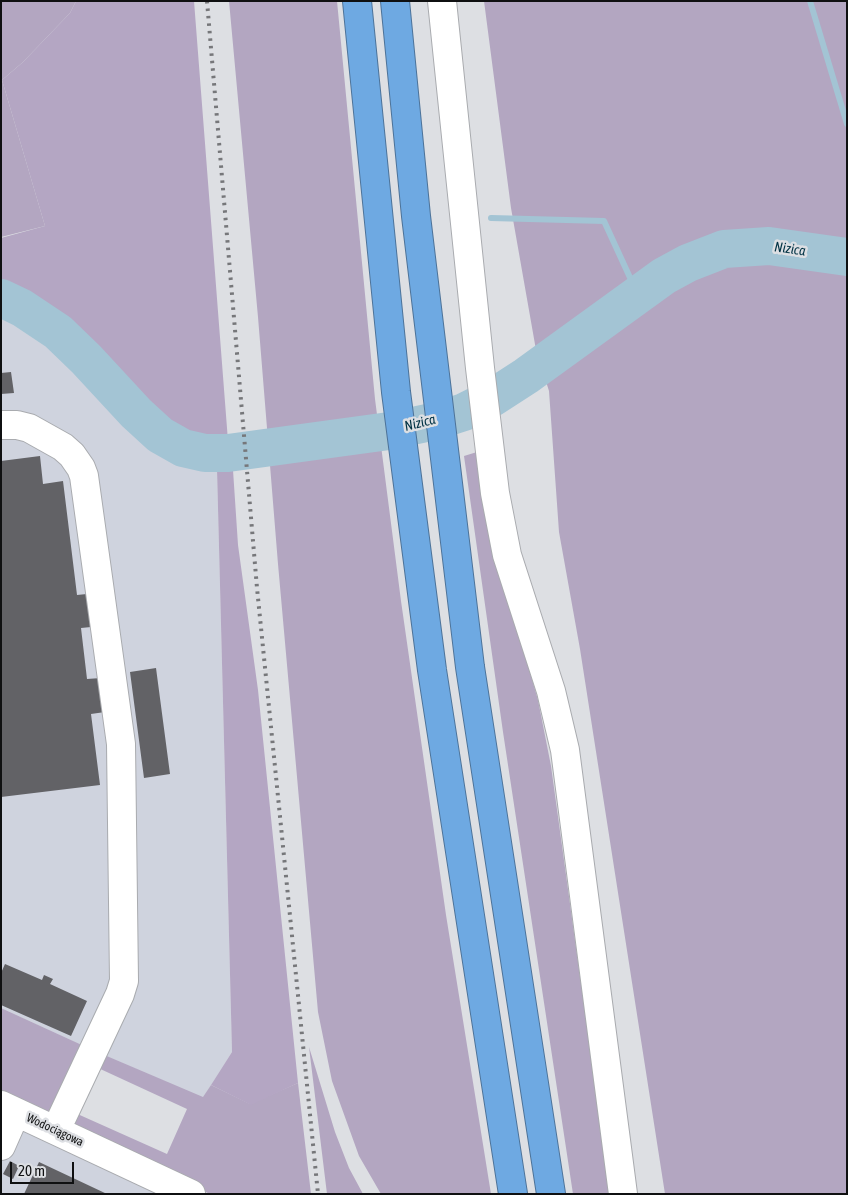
<!DOCTYPE html>
<meta charset="utf-8">
<style>
body{margin:0}
#map{position:relative;width:848px;height:1195px;overflow:hidden;background:#dddfe3;font-family:"Asap Condensed",sans-serif}
canvas{display:block}
.frame{position:absolute;inset:0;border:2px solid #0f1011;pointer-events:none}
.scale{position:absolute;left:10px;top:1162px;width:64px;height:22px;box-sizing:border-box;border:2px solid #0f1011;border-top:0;padding-left:6px;font-size:15px;line-height:18px;white-space:nowrap;color:#0f1011;-webkit-text-stroke:4px #dddfe3;paint-order:stroke}
</style>
<div id="map">
<canvas width="848" height="1195"></canvas>
<div class="frame"></div>
<div class="scale">20 m</div>
</div>
<script>
const g = document.querySelector('canvas').getContext('2d');
g.lineJoin = 'round';
function paint(path, color) { g.fillStyle = color; g.fill(path, 'evenodd'); }
const toPath = rows => new Path2D(rows.map(r => 'M' + r).join(''));
function trace(path, color, width, dash) { g.strokeStyle = color; g.lineWidth = width; g.lineCap = dash ? 'butt' : 'round'; g.setLineDash(dash || []); g.stroke(path); }
function write(font, color, halo, rows, align = 'center') {
  g.font = font + ' "Asap Condensed",sans-serif'; g.lineWidth = 5; g.setLineDash([]); g.textBaseline = 'middle'; g.strokeStyle = halo; g.fillStyle = color; for (const [text, x, y, turn = 0] of rows) {
    g.save(); g.translate(x, y); g.rotate((+turn || 0) * Math.PI / 180); g.textAlign = isNaN(turn) ? turn : align; if (halo) g.strokeText(text, 0, 0); g.fillText(text, 0, 0); g.restore();
  }
}
const built = toPath([
 [1,306,46,330,78,361,133,420,157,440,180,453,204,462,217,469,232,1052,203,1098,92,1050,1,1008],
 [1,1113,174,1194,1,1194]
]);
const green = toPath([
 [1,1,76,1,70,13,23,62,2,80,45,226,1,237],
 [229,1,337,1,375,399,401,601,446,915,491,1194,381,1194,359,1156,332,1081,318,1012,278,564,258,317],
 [484,1,847,1,847,1194,665,1194,580,649,559,532,549,391,536,350,511,208],
 [477,452,525,655,538,700,551,766,610,1194,573,1194,503,732,464,456],
 [1,1008,84,1046,50,1119,1,1096],
 [309,1047,335,1132,349,1168,363,1194,327,1194],
 [102,1054,203,1097,211,1085,250,1104,298,1083,311,1194,210,1194,66,1126,73,1112,167,1154,187,1109,96,1067]
]);
const forest = toPath([
 [76,1,194,1,228,441,206,441,187,436,168,425,66,322,28,297,1,284,1,238,45,226,2,80,23,62,70,13],
 [217,469,233,470,238,545,258,690,298,1083,251,1105,211,1085,232,1052]
]);
const stream = toPath([
 [810,1,847,124],
 [491,218,604,221,638,295]
]);
const river = toPath([
 [1,298,22,308,58,332,86,359,136,413,160,435,183,448,205,453,228,453,389,431,436,421,464,412,492,398,526,376,664,276,688,263,724,249,769,246,847,257]
]);
const building = toPath([
 [11,372,14,393,1,394,1,373],
 [40,456,43,484,63,481,77,595,87,594,91,627,81,628,87,679,101,678,105,712,91,714,100,785,1,797,1,461],
 [156,668,170,774,144,778,130,672],
 [5,964,42,980,44,975,53,979,50,984,87,1001,71,1036,1,1005,1,973],
 [10,1161,19,1166,13,1179,3,1174],
 [39,1162,107,1194,24,1194]
]);
const minor = toPath([
 [442,1,480,368,495,493,507,555,551,691,565,750,623,1194],
 [1,425,17,425,29,428,63,447,72,455,81,468,84,476,121,744,124,981,120,994,56,1130],
 [1,1105,191,1194],
 [1,1146,16,1112]
]);
const highway = toPath([
 [357,1,396,392,432,670,513,1194],
 [395,1,416,216,470,667,551,1194]
]);
const rail = toPath([
 [207,1,257,588,318,1194]
]);
const streetNames = [
 ["Wodociągowa",55,1130,25]
];
const waterNames = [
 ["Nizica",790,249,8],
 ["Nizica",420,423,-14]
];
paint(built, '#cfd3de');
paint(green, '#b3a6c1');
paint(forest, '#b4a6c3');
trace(stream, '#a3c4d4', 6);
trace(river, '#a3c4d4', 38);
paint(building, '#626266');
trace(minor, '#a9abaf', 30);
trace(highway, '#4d7399', 30);
trace(minor, '#fff', 28);
trace(highway, '#6ea9e2', 28);
trace(rail, '#76777a', 4, [2.5, 5]);
write('12px', '#0f1011', '#dddfe3', streetNames);
write('italic 14px', '#013244', '#dddfe3', waterNames);
</script>
